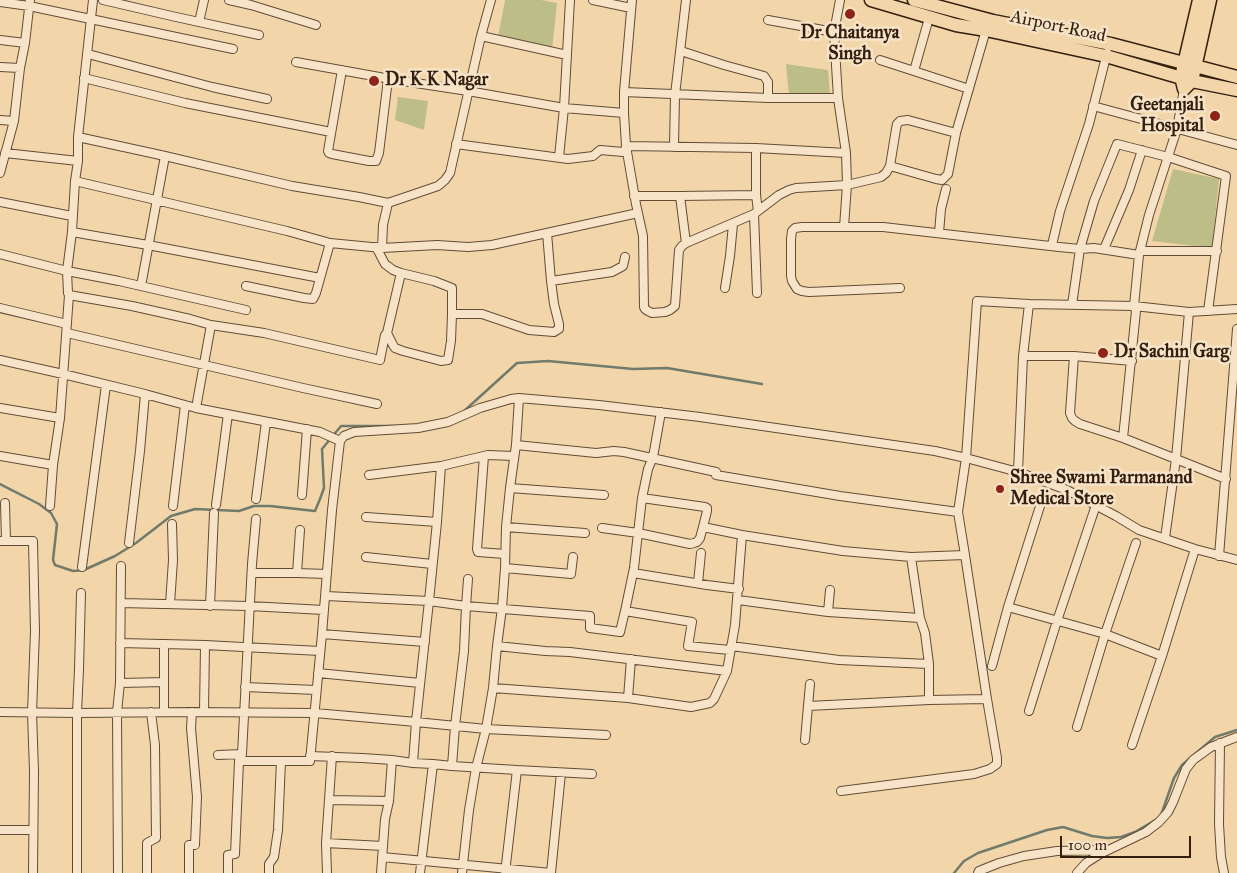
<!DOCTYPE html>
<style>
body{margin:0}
#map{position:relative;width:1237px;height:873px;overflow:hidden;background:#f3d5aa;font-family:"IM FELL Great Primer",serif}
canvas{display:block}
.scale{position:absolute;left:1060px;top:836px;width:131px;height:22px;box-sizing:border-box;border:2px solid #321f10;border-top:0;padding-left:6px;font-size:15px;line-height:18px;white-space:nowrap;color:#321f10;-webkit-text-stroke:4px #f7e4c8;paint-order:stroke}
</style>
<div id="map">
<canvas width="1237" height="873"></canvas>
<div class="scale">100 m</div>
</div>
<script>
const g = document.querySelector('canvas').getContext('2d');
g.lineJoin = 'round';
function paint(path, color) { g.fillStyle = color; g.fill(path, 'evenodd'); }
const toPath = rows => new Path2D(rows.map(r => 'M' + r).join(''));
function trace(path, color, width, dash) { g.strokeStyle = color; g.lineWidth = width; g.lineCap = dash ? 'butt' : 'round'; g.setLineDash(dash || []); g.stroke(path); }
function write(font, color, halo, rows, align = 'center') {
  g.font = font + ' "IM FELL Great Primer",serif'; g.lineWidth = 5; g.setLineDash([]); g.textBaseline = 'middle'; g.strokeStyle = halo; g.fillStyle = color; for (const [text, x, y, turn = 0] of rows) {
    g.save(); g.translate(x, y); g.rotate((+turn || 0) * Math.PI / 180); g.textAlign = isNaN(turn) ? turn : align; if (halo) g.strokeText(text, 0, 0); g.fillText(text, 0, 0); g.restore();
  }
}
const green = toPath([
 [505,0,541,0,557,3,552,50,498,37],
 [786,64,828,70,830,95,789,96],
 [398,97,428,101,424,130,395,120],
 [1173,169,1219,179,1212,248,1152,241]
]);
const stream = toPath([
 [463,412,517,363,548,361,633,369,667,368,762,384],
 [0,484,39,504,51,513,57,524,53,560,55,565,73,571,84,570,115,556,136,543,171,516,195,509,239,511,254,506,270,506,315,511,320,499,324,488,322,449,341,426,395,426],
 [1161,815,1174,778,1182,765,1215,737,1237,730],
 [954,873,964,861,978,853,1047,830,1063,827,1092,836,1107,838,1121,837,1135,832,1157,819]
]);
const street = toPath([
 [93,0,78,137,78,161,75,181,72,232,67,271,68,293,69,295,132,306,190,319,211,325,264,333,380,360,385,335,387,333,401,273],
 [103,0,176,17,259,35],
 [229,0,251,5,316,25],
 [593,0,631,8],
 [632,0,624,92,624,113,626,146,636,204,643,236,644,307,645,309,648,311,652,313,665,312,670,310,675,306,679,250,682,246,686,243,754,214,779,195,789,190,796,188,847,185,881,177,886,173,890,166,896,129,897,124,900,121,908,120,956,133],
 [840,0,834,32,838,98,846,153,847,185,844,227],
 [0,2,29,6,233,49],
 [768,20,834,32],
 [199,22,204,0],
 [481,36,567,55],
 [0,40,25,43],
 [681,51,724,65,764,76,768,82,768,98],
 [88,54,212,87,267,99],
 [880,60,969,89],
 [296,62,396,80,468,91,564,108,624,113],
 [0,67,20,68],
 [342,70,328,151,329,153,332,154,369,161,376,161,379,153,388,79],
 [914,71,929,18],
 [84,78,185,103,331,132],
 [624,92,768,98,838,98],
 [1093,106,1237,145],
 [0,120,14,121],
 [78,137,165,156,292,186,359,197,388,203,438,186,445,180,450,173,481,36,491,0],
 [456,144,568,159,593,156,600,150,623,152,625,151,626,146,756,148,846,153],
 [674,147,675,95,686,0],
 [756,148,756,195,758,211],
 [5,153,78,161],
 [559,157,564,108,570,0],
 [890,166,936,179,942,180,948,174,956,133,986,30],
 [0,173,14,121,20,68,25,43,30,0],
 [75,181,287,231,330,243,382,248,437,245,468,247,492,245,638,213],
 [634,196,680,196,756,195],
 [680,196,686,243],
 [0,202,72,216],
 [754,214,757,293],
 [72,232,148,245,320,278],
 [939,233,941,209,946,189],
 [1052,245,1060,211,1089,124,1107,53],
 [376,247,385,264,393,270,401,273,434,281,452,288,452,314,451,341,448,360,441,361,403,351,395,348,393,345,387,333],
 [382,248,383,225,388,203],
 [1104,249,1129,190,1142,150],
 [1140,251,1217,251],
 [0,254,67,271,119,281,246,310],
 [551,281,612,272,623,266,625,257],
 [141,286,165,156],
 [246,286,304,298,313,299,316,293,330,243],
 [725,288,730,256,733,224],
 [900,288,809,292,802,291,797,289,792,281,791,276,791,239,792,231,795,228,802,227,883,227,1059,247,1080,249,1094,248,1139,255],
 [1072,305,1080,249,1094,201,1117,144,1168,157,1226,176,1208,311],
 [0,308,67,324],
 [1237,309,1189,312,1134,306,1029,304,977,301,966,458,1018,472,1067,490,1116,516,1139,530,1195,549,1237,560],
 [452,314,482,314,529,330,554,332,557,330,559,329,559,324,554,304,551,281,547,233],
 [67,333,303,388,377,404],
 [1023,356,1074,356,1132,361],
 [1074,356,1070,413,1072,418,1075,421,1080,424,1123,438,1176,459,1226,479],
 [0,360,63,374,145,394,196,408,320,432,340,441,332,510,322,634,310,761,281,761,278,830,274,857,269,864,269,873],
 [519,398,516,445,510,488,506,527,505,568,502,608,497,646,493,688,486,729,606,735],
 [0,408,60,418],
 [196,408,211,325],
 [1123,438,1136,311,1134,306,1139,255,1149,215,1177,129,1184,89],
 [340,441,344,436,354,432,418,428,448,422,480,408,511,399,519,398,599,405,700,417,935,451,966,458,958,512,965,555,911,557,843,551,742,535,703,527],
 [516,445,596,453,614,451,624,452,716,472],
 [0,456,53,465],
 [484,456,477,549,478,552,505,554],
 [1018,472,1023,356,1029,304],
 [369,475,441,466],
 [716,475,840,496,958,512],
 [510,488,604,495],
 [302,495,307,429],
 [256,499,266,422],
 [5,503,6,541],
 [216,505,228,414],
 [50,506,53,465,60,418,69,295],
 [173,506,185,405],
 [366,517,437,522],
 [506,527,585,533],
 [602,528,638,533,690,544,694,543,697,542,700,538,703,527,707,511,707,508,705,507,642,498],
 [300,530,297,573,327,574],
 [1165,538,1176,459,1189,312],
 [0,541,33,541,35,631,32,713,34,771,33,873],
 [129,543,140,451,145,394],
 [1219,556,1237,329],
 [366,557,432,564],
 [82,567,106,385],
 [505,568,571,574,573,557],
 [252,573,297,573],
 [633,573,707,585,739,589],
 [468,579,466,606,429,601,437,522,441,466,488,455,514,456],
 [698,583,701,553],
 [830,590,828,612,920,618,911,557],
 [738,600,828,612],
 [121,603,249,606,324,610],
 [170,604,173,560,172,524],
 [210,606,214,513],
 [1008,607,1105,634,1162,656],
 [625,611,634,568,642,498,648,469,653,457,661,412],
 [322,634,425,642],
 [120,643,205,645,320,651],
 [497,646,545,651,570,652,727,671],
 [731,646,839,660,929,664,925,633,920,618],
 [992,666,1008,607,1041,503],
 [318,673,420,683],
 [120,683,164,682],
 [810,684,808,706,929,700,929,664],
 [245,687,316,690],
 [493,688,628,698,691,707,710,703,714,699,727,671,735,625,742,535],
 [628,698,631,659],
 [929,700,987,699,965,555],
 [1029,711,1057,621,1096,505],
 [0,712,77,713,192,712,315,713,416,722,429,601,326,596],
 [164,712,164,644],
 [204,712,205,645],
 [1077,727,1105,634,1136,543],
 [805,740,808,706],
 [1220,743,1219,824,1221,857,1224,873],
 [1132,745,1162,656,1195,549],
 [218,755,242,754],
 [310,756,362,758,392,760],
 [239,761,281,761],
 [413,763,433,764],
 [452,766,517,770,505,873],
 [517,770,592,774],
 [841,791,974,774,990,769,997,764,997,758,987,699],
 [329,800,389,801],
 [0,830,33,830],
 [326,843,383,846],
 [382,857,551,873,561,773],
 [77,873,77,713,79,669,81,593],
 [118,873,117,712,120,683,121,566],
 [147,873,147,843,156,838,155,745,151,712],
 [189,873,189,845,195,845,197,797,191,728,192,712],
 [228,873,228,855,235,854,239,761,242,754,252,564,256,519],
 [327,873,326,843,332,756],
 [381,873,385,819,389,801,392,760,413,763,416,722,486,729,476,768,469,810,462,873],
 [420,873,433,764,452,766,455,726,464,651,466,606,590,616,590,628,620,632,625,611,692,622,688,646,730,650],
 [978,873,979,871,999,863,1024,856,1057,851,1107,850],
 [1077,873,1086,863,1100,854,1146,832,1159,822,1168,812,1173,802,1186,769,1193,760,1211,747,1237,737]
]);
const primary = toPath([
 [871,0,956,25,986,30,1106,56,1192,81,1237,90],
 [914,0,993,21,1111,44,1237,77],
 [1199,0,1181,77,1184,89,1192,81,1210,0]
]);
const markers = [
 [850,14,6,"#8f2418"],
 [374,81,6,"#8f2418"],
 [1215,116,6,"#8f2418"],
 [1103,353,6,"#8f2418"],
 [1000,489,5,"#8f2418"]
];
const streetNames = [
 ["Airport Road",1058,27,12]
];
const poiNames = [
 ["Dr Chaitanya",850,34,"center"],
 ["Singh",850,55,"center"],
 ["Dr K K Nagar",385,81],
 ["Geetanjali",1204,106,"right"],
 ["Hospital",1204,127,"right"],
 ["Dr Sachin Garg",1114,353],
 ["Shree Swami Parmanand",1010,479],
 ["Medical Store",1010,500]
];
paint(green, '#bdbd87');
trace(stream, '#717b6c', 2.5);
trace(street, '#624c36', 10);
trace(primary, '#321f10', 15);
trace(street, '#f7e4c8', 8);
trace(primary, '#f3d5aa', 12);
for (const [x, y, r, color] of markers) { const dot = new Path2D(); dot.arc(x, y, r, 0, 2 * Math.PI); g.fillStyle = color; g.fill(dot); trace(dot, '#f7e4c8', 2); }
write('18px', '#321f10', '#f7e4c8', streetNames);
write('bold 18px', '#321f10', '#f7e4c8', poiNames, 'left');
</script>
